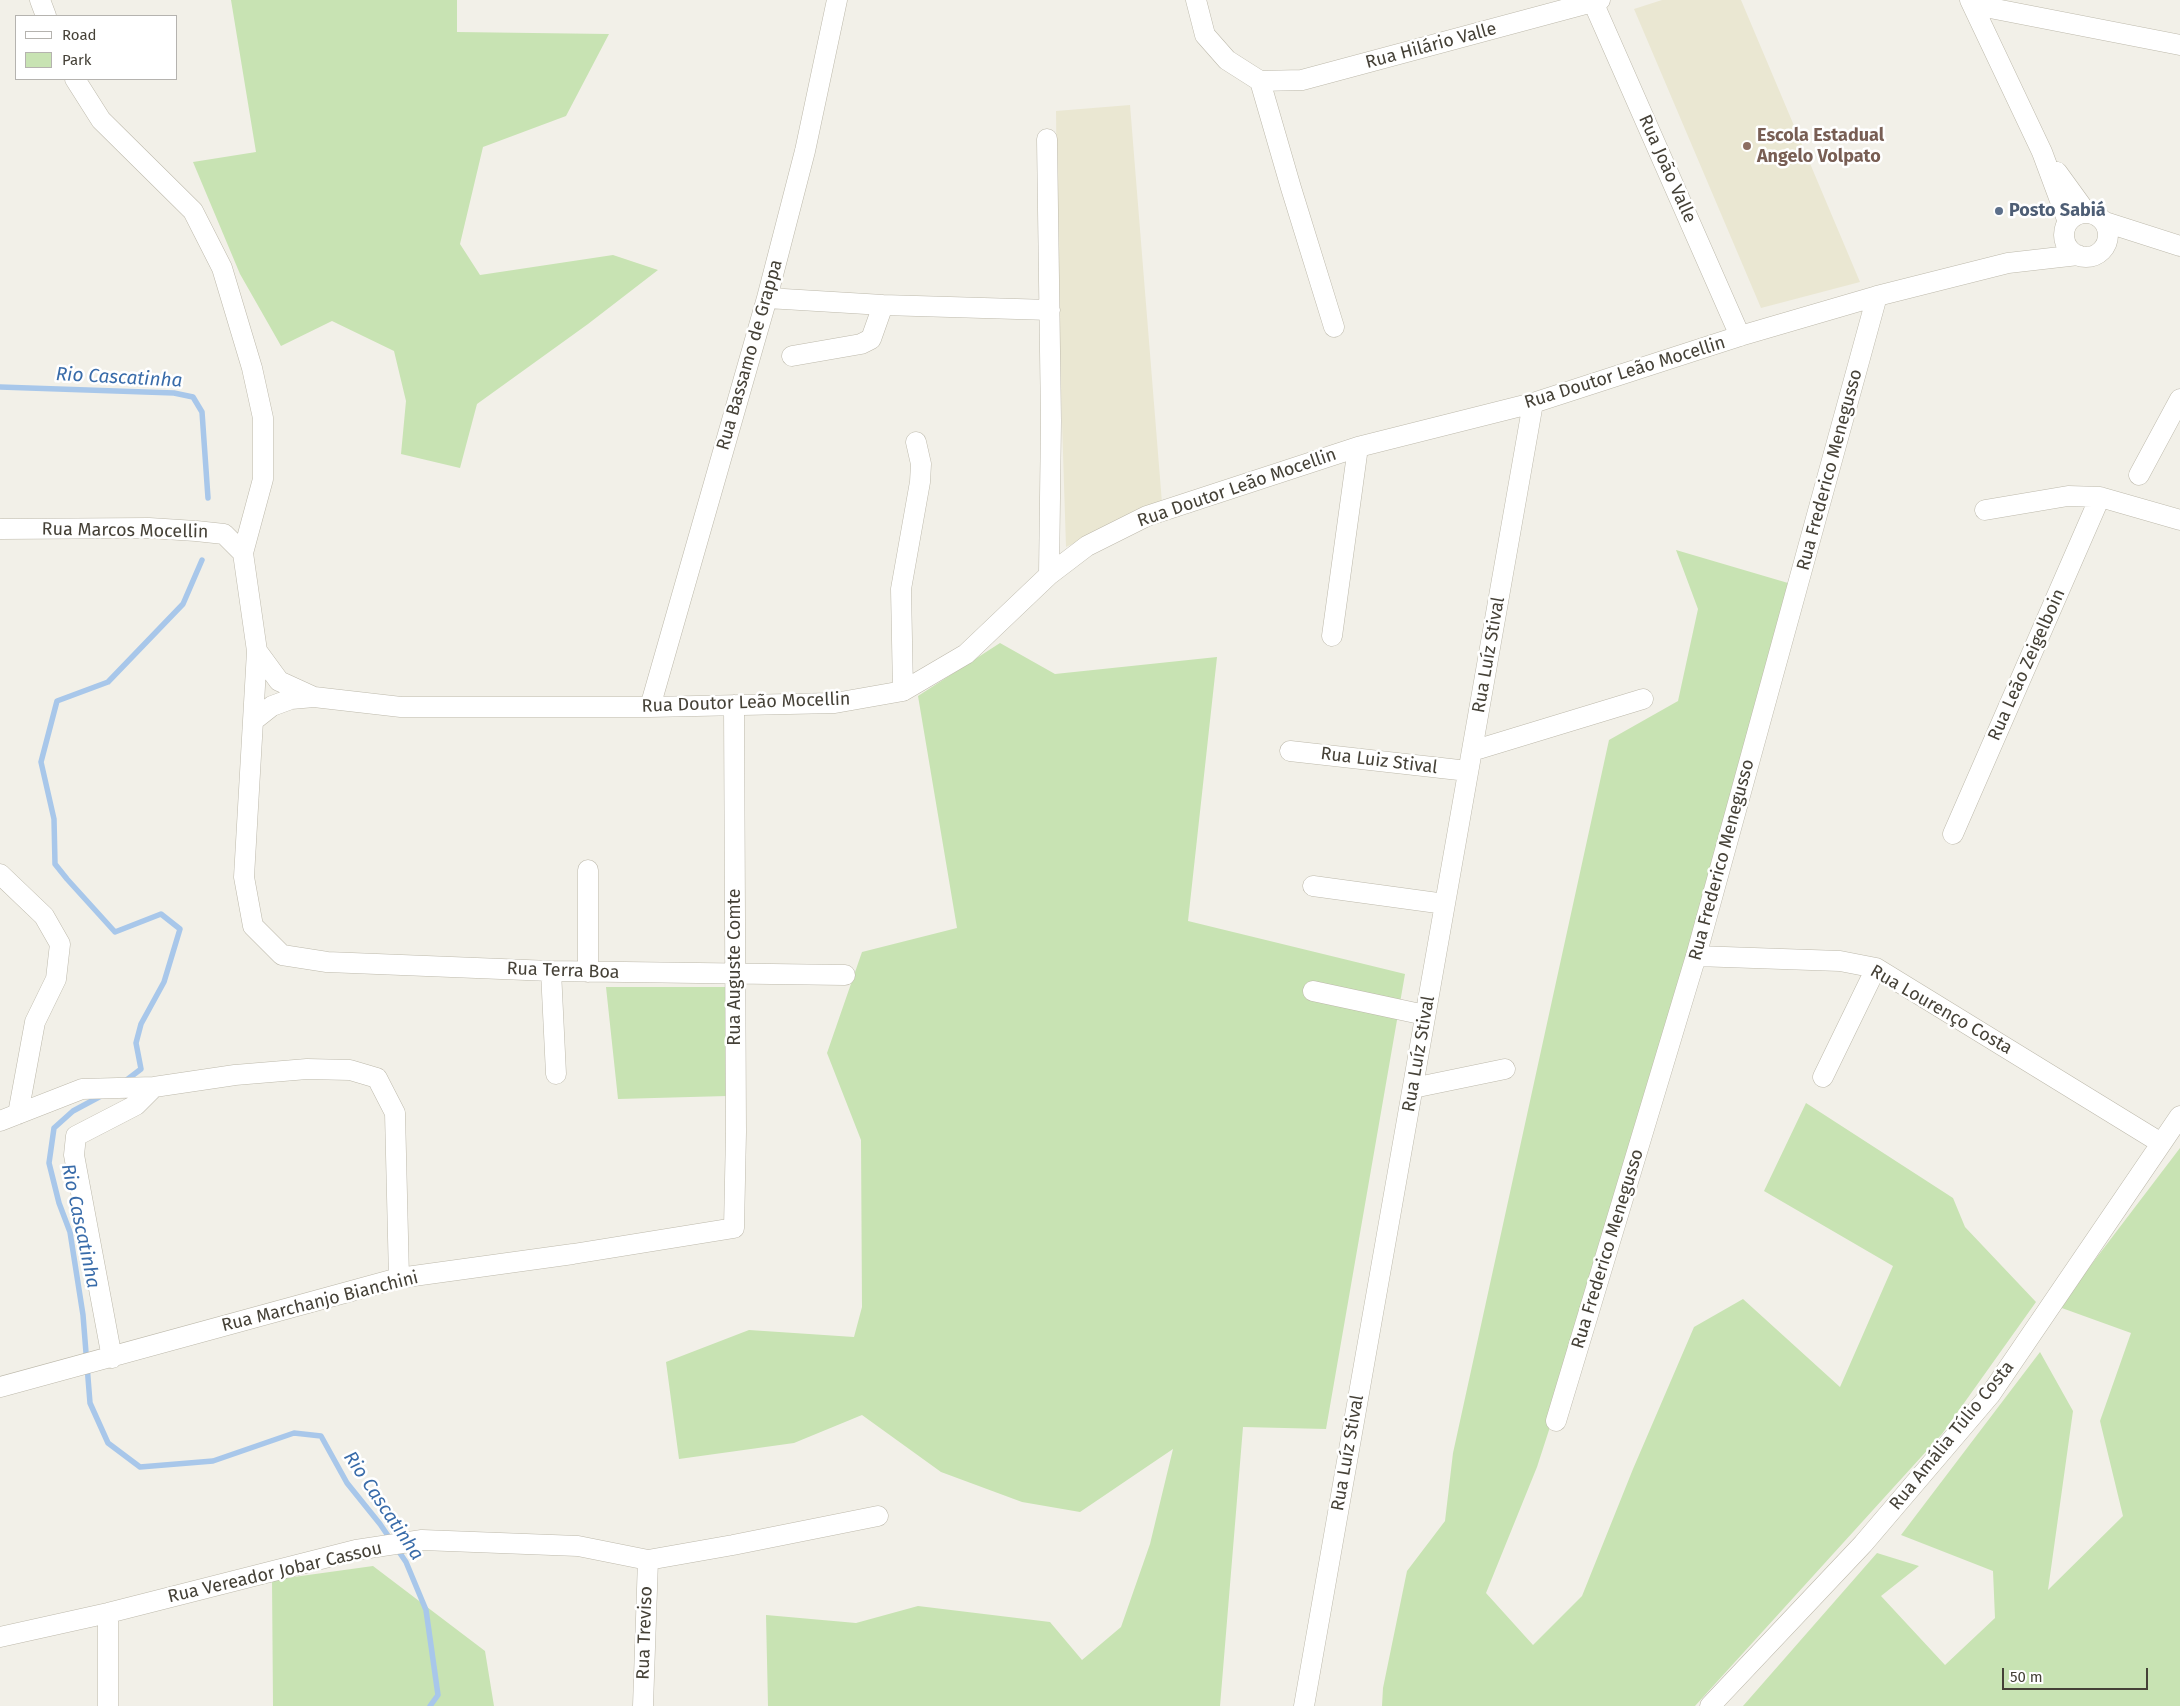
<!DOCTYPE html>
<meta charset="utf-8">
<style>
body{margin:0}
#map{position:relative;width:2180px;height:1706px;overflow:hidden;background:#f2f0e8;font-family:"Fira Sans",sans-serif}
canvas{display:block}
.legend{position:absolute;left:15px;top:15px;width:162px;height:65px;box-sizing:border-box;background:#fff;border:1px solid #b5b3af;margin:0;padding:6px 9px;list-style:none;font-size:15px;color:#454137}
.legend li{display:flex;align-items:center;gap:10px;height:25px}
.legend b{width:25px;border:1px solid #b5b3af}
.scale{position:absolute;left:2002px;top:1668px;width:146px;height:22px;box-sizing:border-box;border:2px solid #454137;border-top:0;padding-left:6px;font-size:15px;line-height:18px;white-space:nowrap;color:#454137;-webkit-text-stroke:4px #fff;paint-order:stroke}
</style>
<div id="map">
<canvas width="2180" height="1706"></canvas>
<ul class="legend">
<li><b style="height:6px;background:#fff"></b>Road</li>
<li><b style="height:14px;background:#c8e3b3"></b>Park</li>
</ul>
<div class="scale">50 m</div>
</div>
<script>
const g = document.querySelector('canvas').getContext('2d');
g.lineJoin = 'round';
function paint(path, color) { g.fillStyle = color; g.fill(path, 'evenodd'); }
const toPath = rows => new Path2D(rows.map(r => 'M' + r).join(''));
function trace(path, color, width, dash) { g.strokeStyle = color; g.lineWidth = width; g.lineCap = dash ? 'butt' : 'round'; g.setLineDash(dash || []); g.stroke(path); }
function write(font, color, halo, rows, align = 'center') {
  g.font = font + ' "Fira Sans",sans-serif'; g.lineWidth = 5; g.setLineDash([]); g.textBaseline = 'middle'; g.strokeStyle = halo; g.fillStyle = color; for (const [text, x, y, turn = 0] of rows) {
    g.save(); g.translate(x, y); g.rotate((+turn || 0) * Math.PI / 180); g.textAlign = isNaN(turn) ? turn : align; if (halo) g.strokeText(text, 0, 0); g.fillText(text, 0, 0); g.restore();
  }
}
const education = toPath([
 [1662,0,1741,0,1860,282,1761,308,1634,9],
 [1130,105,1162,503,1066,547,1058,296,1056,111]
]);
const green = toPath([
 [231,0,457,0,457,32,609,34,566,116,483,147,460,244,480,275,613,255,658,270,588,324,477,404,460,468,401,454,406,401,394,351,332,321,281,346,240,274,193,162,256,152],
 [1676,550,1788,583,1746,759,1585,1319,1537,1467,1486,1593,1533,1645,1582,1596,1633,1469,1694,1327,1743,1299,1840,1387,1893,1266,1764,1191,1806,1103,1953,1198,1965,1227,2036,1302,1942,1434,1695,1706,1382,1706,1383,1688,1407,1571,1445,1521,1453,1453,1609,740,1678,701,1698,609],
 [1000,643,1055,674,1217,657,1188,921,1405,974,1326,1429,1243,1427,1220,1706,768,1706,766,1615,856,1623,918,1606,1050,1622,1082,1660,1121,1627,1150,1544,1173,1449,1080,1512,1022,1502,941,1472,862,1415,794,1443,679,1459,666,1362,749,1330,854,1337,862,1307,861,1140,827,1053,862,952,957,928,918,696],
 [606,987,727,987,727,1096,618,1099],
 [2180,1148,2180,1706,1743,1706,1877,1553,1919,1566,1881,1596,1945,1665,1995,1618,1993,1571,1901,1535,2040,1352,2073,1411,2048,1590,2123,1516,2100,1421,2131,1333,2059,1307],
 [373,1566,485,1651,494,1706,273,1706,272,1580]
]);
const stream = toPath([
 [0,387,174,393,193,397,202,412,208,498],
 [124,1082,141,1069,136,1043,141,1024,164,982,180,929,161,914,115,932,67,879,55,864,54,819,41,762,57,701,108,682,183,604,202,560],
 [101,1096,73,1111,54,1128,49,1163,59,1203,70,1232,83,1315,90,1403,108,1443,140,1467,213,1461,294,1433,321,1436,347,1483,380,1524,406,1562,426,1610,438,1695,430,1706]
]);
const minor = toPath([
 [40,0,46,16],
 [1196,0,1205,35,1227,60,1260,81],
 [1970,0,2042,152,2068,222],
 [1593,2,1740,336],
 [1985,7,2180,45],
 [75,79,101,120,193,211,222,268,252,368,263,418,263,479,243,553,257,651,279,681,314,697,401,707,650,707,835,703,903,691,966,654,1049,575,1087,546,1147,516,1358,447,1533,403,1740,336,1877,296,2008,263,2078,255],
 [1260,81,1302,80,1600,0],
 [1260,81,1291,188,1334,327],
 [1047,139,1051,421,1049,575],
 [2057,172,2086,212],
 '2064 235a22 22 0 1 1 44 0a22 22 0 1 1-44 0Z',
 [2105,222,2180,246],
 [767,298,883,305,1050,310],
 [792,356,861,344,871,339,883,305],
 [2139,475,2180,399],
 [1985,510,2068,496,2100,497,2180,520],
 [0,529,149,528,196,531,224,534,243,553],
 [1332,636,1358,447],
 [257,651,244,877,253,926,282,955,327,962,551,971,845,975],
 [903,691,901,589,920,482,921,464,916,442],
 [650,707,767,298,805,151,837,0],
 [253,721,272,706,291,699,314,697],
 [1290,751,1468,771],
 [1472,751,1643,699],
 [1953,834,2100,497],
 [588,870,588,972],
 [0,874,44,916,60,944,56,979,35,1022,18,1114],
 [1313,886,1445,904],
 [1696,956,1840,961,1876,968,2161,1143],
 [551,971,556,1074],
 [1313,991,1425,1015],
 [1823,1077,1876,968],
 [1413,1088,1505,1069],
 [0,1121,82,1089,154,1087,235,1075,307,1069,350,1070,377,1078,395,1113,399,1278],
 [112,1358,74,1155,76,1136,136,1105,154,1087],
 [0,1387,399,1278,573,1254,734,1228,736,1132,734,705],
 [1556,1421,1696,956,1877,296],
 [108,1613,108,1706],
 [0,1637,108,1613,356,1550,422,1540,578,1546,648,1560,733,1545,878,1516],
 [643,1706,648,1560],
 [1304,1706,1533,403],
 [1710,1706,1863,1544,1990,1395,2180,1116]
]);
const markers = [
 [1747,146,5,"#8d6e63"],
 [1999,211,5,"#5c6f8a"]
];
const streetNames = [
 ["Rua Hilário Valle",1431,46,-15],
 ["Rua João Valle",1667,169,66],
 ["Rua Bassamo de Grappa",750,355,-74],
 ["Rua Doutor Leão Mocellin",1625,373,-17],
 ["Rua Frederico Menegusso",1830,470,-75],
 ["Rua Doutor Leão Mocellin",1237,488,-19],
 ["Rua Marcos Mocellin",125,531,1],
 ["Rua Luíz Stival",1489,655,-80],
 ["Rua Leão Zeigelboin",2027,665,-66],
 ["Rua Doutor Leão Mocellin",746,703,-2],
 ["Rua Luiz Stival",1379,761,7],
 ["Rua Frederico Menegusso",1722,860,-75],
 ["Rua Auguste Comte",735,967,-90],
 ["Rua Terra Boa",563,971,2],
 ["Rua Lourenço Costa",1941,1010,30],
 ["Rua Luíz Stival",1419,1054,-80],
 ["Rua Frederico Menegusso",1608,1249,-73],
 ["Rua Marchanjo Bianchini",320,1302,-14],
 ["Rua Amália Túlio Costa",1952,1436,-51],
 ["Rua Luíz Stival",1348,1453,-80],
 ["Rua Vereador Jobar Cassou",275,1573,-13],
 ["Rua Treviso",645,1633,-88]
];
const educationNames = [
 ["Escola Estadual",1757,136],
 ["Angelo Volpato",1757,157]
];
const serviceNames = [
 ["Posto Sabiá",2009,211]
];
const waterNames = [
 ["Rio Cascatinha",119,378,3],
 ["Rio Cascatinha",80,1226,78],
 ["Rio Cascatinha",383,1506,56]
];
paint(education, '#eae7d2');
paint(green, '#c8e3b3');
trace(stream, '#a8c7ea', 5.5);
trace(minor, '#bdb9ab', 21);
trace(minor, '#fff', 20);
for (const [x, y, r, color] of markers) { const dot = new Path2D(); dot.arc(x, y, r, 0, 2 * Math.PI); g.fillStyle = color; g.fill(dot); trace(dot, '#fff', 2); }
write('18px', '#454137', '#fff', streetNames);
write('bold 18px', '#785e54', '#fff', educationNames, 'left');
write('bold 18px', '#4e5e75', '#fff', serviceNames, 'left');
write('italic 19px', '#386ba9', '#fff', waterNames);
</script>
